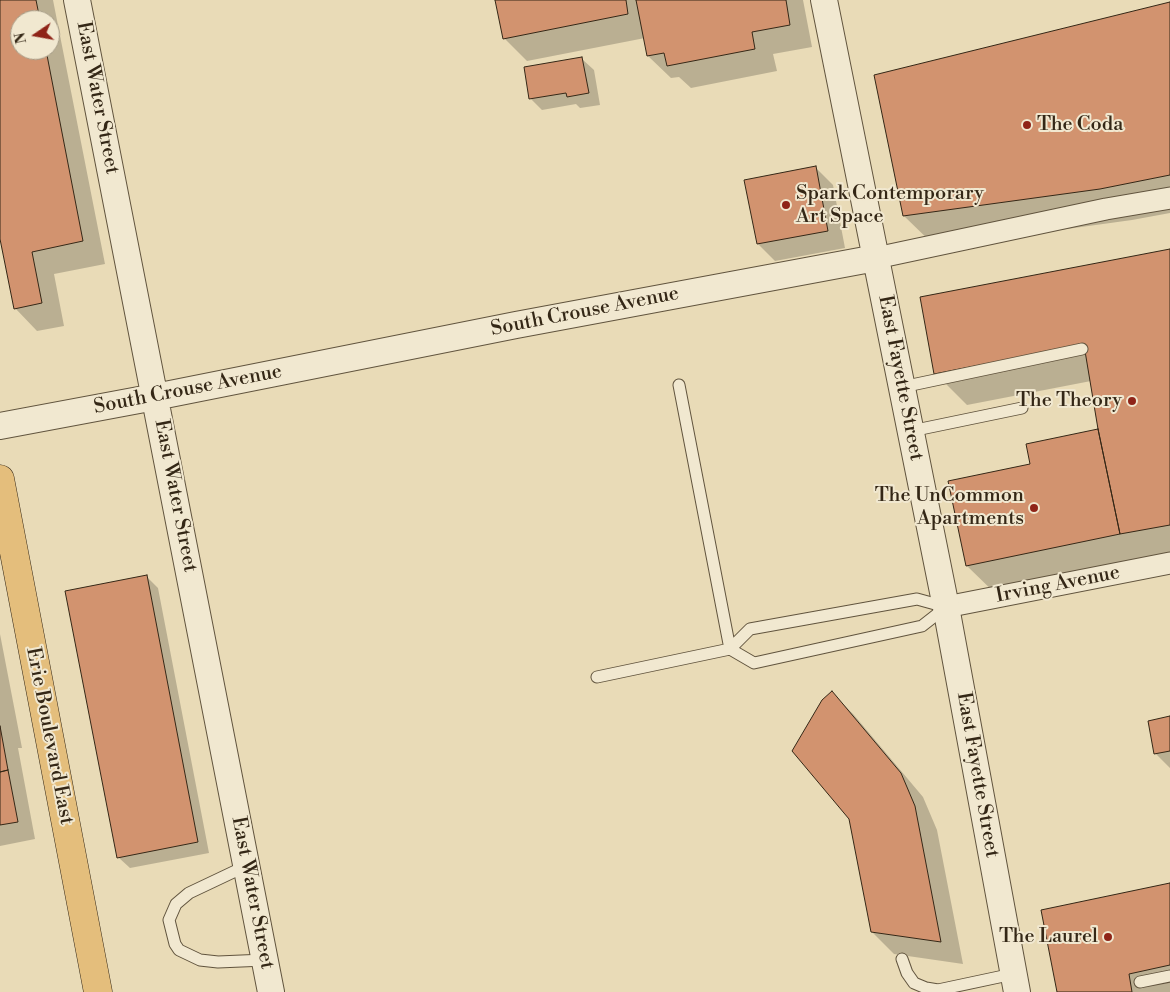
<!DOCTYPE html>
<style>
body{margin:0}
#map{position:relative;width:1170px;height:992px;overflow:hidden;background:#e9dbb7;font-family:"Libre Bodoni",serif}
canvas{display:block}
.north{position:absolute;left:10px;top:10px;width:50px;height:50px;box-sizing:border-box;background:#f1e8d0;border:1px solid #a59b86;border-radius:50%;rotate:258deg;font-size:14px;font-weight:700;line-height:20px;text-align:center;color:#342716}
.north::after{content:'';display:block;margin:auto;width:18px;height:22px;background:#8f2418;clip-path:polygon(50% 0,100% 100%,50% 72%,0 100%)}
</style>
<div id="map">
<canvas width="1170" height="992"></canvas>
<div class="north">N</div>
</div>
<script>
const g = document.querySelector('canvas').getContext('2d');
g.lineJoin = 'round';
function paint(path, color) { g.fillStyle = color; g.fill(path, 'evenodd'); }
const toPath = rows => new Path2D(rows.map(r => 'M' + r).join(''));
function trace(path, color, width, dash) { g.strokeStyle = color; g.lineWidth = width; g.lineCap = dash ? 'butt' : 'round'; g.setLineDash(dash || []); g.stroke(path); }
function write(font, color, halo, rows, align = 'center') {
  g.font = font + ' "Libre Bodoni",serif'; g.lineWidth = 4; g.setLineDash([]); g.textBaseline = 'middle'; g.strokeStyle = halo; g.fillStyle = color; for (const [text, x, y, turn = 0] of rows) {
    g.save(); g.translate(x, y); g.rotate((+turn || 0) * Math.PI / 180); g.textAlign = isNaN(turn) ? turn : align; if (halo) g.strokeText(text, 0, 0); g.fillText(text, 0, 0); g.restore();
  }
}
const shadow = toPath([
 [0,0,53,0,105,264,54,274,64,326,37,331,15,308,0,233],
 [20,20,50,20,50,50,20,50],
 [497,0,803,0,812,47,773,54,777,71,691,88,679,77,671,78,648,56,645,38,527,61,504,38],
 [1170,4,1170,213,1132,220,936,247,904,216],
 [582,59,594,70,600,105,580,108,576,104,542,110,531,99],
 [816,168,833,185,845,248,775,261,758,244],
 [1170,250,1170,562,999,597,967,566,1032,465,1100,430,1091,381,967,405,935,373],
 [146,576,158,588,209,853,130,868,118,857],
 [0,634,22,748,18,748,35,839,0,846],
 [832,693,854,715,923,797,937,830,963,964,894,954,872,932,850,819],
 [1170,718,1170,768,1155,753],
 [1170,885,1170,992,1059,992]
]);
const building = toPath([
 [0,0,36,0,40,20,20,20,20,50,46,50,83,241,32,252,42,303,14,309,0,239,0,0],
 [495,0,626,0,628,14,503,39,495,0],
 [636,0,786,0,790,25,752,32,755,49,667,66,664,53,647,56,636,0],
 [1170,2,1170,175,1100,189,903,216,874,75,1170,2],
 [582,57,589,93,567,97,566,93,529,99,524,67,582,57],
 [816,166,828,231,757,244,744,180,816,166],
 [1170,249,1170,525,1120,534,1098,429,1084,345,934,374,920,297,1170,249],
 [1098,429,1120,534,966,566,948,481,1030,464,1026,444,1098,429],
 [147,575,198,842,117,858,65,591,147,575],
 [832,691,901,773,915,806,941,942,871,932,849,819,792,751,822,700,832,691],
 [1170,716,1170,751,1154,754,1148,721,1170,716],
 [0,726,8,770,0,772,0,726],
 [8,770,18,822,0,825,0,772,8,770],
 [1170,883,1170,965,1129,974,1132,992,1057,992,1041,910,1170,883]
]);
const service = toPath([
 [679,385,730,649,754,663,922,626,945,608],
 [902,387,1082,349],
 [911,431,1022,408],
 [597,677,730,649,750,629,917,599,946,607],
 [246,866,189,893,176,904,169,920,175,944,179,950,200,960,218,962,265,960],
 [902,959,907,973,914,983,926,988,938,990,1013,974],
 [1140,982,1170,976]
]);
const minor = toPath([
 [876,258,1106,209,1170,198],
 [946,607,1170,563]
]);
const tertiary = toPath([
 [77,0,271,992],
 [824,0,946,607,1017,992],
 [0,426,155,397,516,325,876,258]
]);
const primary = toPath([
 [0,479,98,992]
]);
const markers = [
 [1027,125,5,"#8f2418"],
 [786,205,5,"#8f2418"],
 [1132,401,5,"#8f2418"],
 [1034,508,5,"#8f2418"],
 [1108,937,5,"#8f2418"]
];
const streetNames = [
 ["East Water Street",97,98,79],
 ["South Crouse Avenue",585,312,-11],
 ["East Fayette Street",900,378,79],
 ["South Crouse Avenue",188,390,-11],
 ["East Water Street",175,496,79],
 ["Irving Avenue",1058,585,-11],
 ["Erie Boulevard East",49,736,79],
 ["East Fayette Street",977,775,80],
 ["East Water Street",252,893,79]
];
const poiNames = [
 ["The Coda",1037,125,"left"],
 ["Spark Contemporary",796,194,"left"],
 ["Art Space",796,217,"left"],
 ["The Theory",1122,401],
 ["The UnCommon",1024,496],
 ["Apartments",1024,519],
 ["The Laurel",1098,937]
];
paint(shadow, '#0003');
paint(building, '#d2936f');
trace(building, '#342716', 1);
trace(service, '#61543e', 13);
trace(minor, '#61543e', 23);
trace(tertiary, '#61543e', 28);
trace(primary, '#342716', 29);
trace(service, '#f1e8d0', 11);
trace(minor, '#f1e8d0', 21);
trace(tertiary, '#f1e8d0', 26);
trace(primary, '#e4be7c', 28);
for (const [x, y, r, color] of markers) { const dot = new Path2D(); dot.arc(x, y, r, 0, 2 * Math.PI); g.fillStyle = color; g.fill(dot); trace(dot, '#f1e8d0', 2); }
write('20px', '#342716', '#f1e8d0', streetNames);
write('20px', '#342716', '#f1e8d0', poiNames, 'right');
</script>
